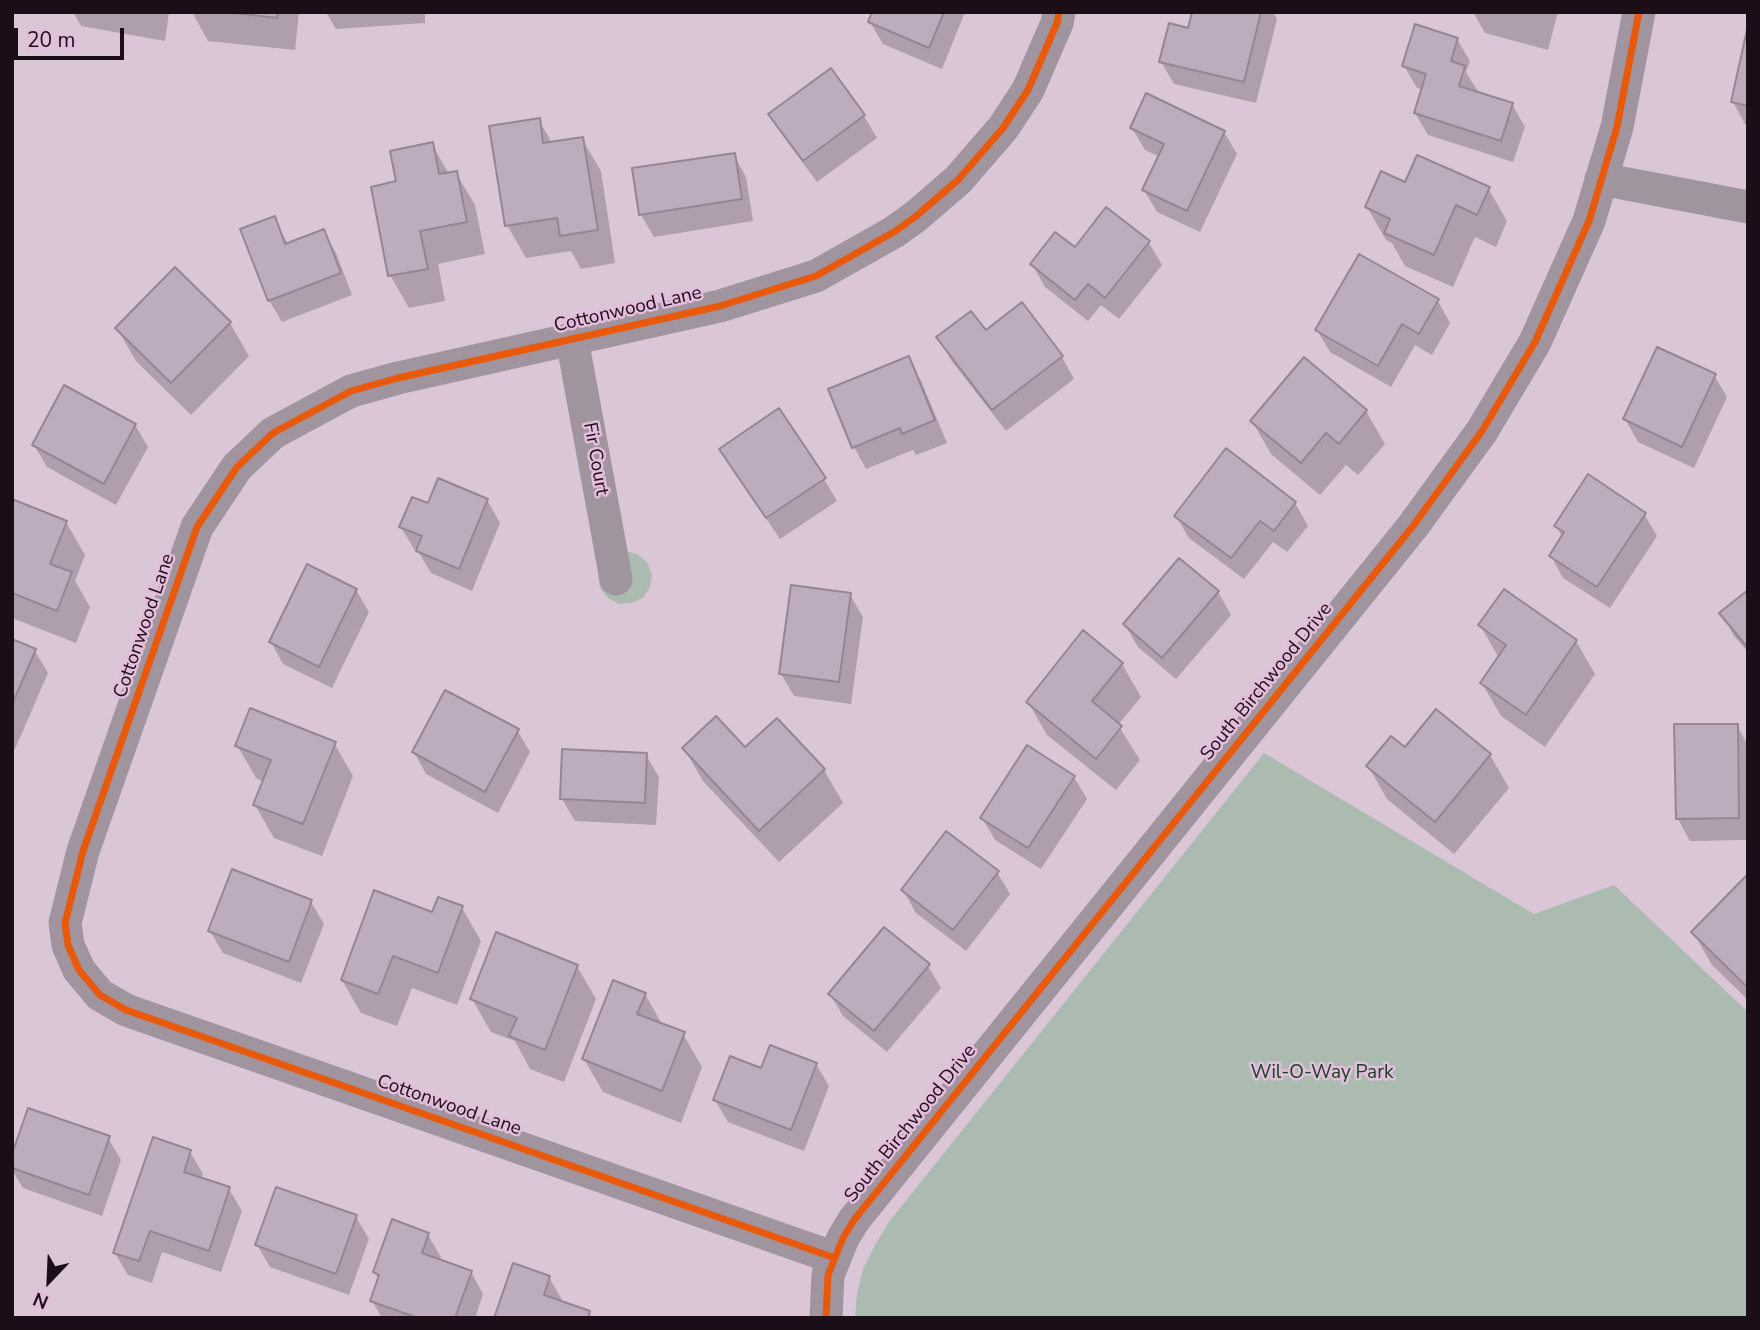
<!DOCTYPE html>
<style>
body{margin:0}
#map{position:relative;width:1760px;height:1330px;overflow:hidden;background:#dbc6d7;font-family:"Nunito Sans",sans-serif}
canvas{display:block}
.frame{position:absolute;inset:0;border:14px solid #1b0e19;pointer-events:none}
.north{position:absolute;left:14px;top:1246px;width:70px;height:70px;-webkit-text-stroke:5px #e4bddc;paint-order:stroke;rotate:203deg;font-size:19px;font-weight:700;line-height:28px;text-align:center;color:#1b0e19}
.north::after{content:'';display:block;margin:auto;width:24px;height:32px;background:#1b0e19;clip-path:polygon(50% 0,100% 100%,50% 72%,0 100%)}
.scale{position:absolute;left:14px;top:28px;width:110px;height:32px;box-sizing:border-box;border:4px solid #1b0e19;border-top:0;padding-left:9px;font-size:21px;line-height:24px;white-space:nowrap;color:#1b0e19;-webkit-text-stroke:5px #e4bddc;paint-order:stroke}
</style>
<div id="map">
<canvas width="1760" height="1330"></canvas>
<div class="frame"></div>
<div class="north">N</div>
<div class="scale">20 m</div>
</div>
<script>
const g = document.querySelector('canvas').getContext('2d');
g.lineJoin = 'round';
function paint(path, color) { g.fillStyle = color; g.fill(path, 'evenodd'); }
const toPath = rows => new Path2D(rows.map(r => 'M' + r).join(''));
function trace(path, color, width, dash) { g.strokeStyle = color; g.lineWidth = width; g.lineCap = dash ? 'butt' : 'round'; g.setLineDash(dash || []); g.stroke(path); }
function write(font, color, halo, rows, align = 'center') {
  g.font = font + ' "Nunito Sans",sans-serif'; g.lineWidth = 5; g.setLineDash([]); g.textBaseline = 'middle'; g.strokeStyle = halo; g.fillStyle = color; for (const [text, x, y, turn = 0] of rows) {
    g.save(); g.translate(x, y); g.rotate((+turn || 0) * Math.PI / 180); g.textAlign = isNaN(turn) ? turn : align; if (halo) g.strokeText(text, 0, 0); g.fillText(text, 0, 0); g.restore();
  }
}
const green = toPath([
 [625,551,637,554,647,562,652,574,650,587,643,598,632,603,619,604,608,598,600,588,598,575,603,563],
 [1264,753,1534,914,1614,885,1748,1012,1748,1318,855,1318,857,1293,863,1269,874,1247,888,1223]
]);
const shadow = toPath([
 [73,12,169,12,165,41,81,26],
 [192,12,299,12,295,50,208,41],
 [326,12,425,12,425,23,336,29],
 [874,12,965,12,942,69,883,44,870,22],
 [1194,12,1273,12,1277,19,1256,103,1174,84,1161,62,1189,30],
 [1473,12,1558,12,1548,50,1485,33],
 [1748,33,1748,124,1745,124,1733,102],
 [1457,39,1470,61,1466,72,1477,90,1476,93,1512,104,1525,127,1513,162,1428,135,1415,113,1423,90,1417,88,1404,66],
 [831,70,864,116,877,138,817,182,783,136,770,114],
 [539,120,552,143,582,139,601,171,615,263,581,269,571,251,526,258,507,225],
 [1132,128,1224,132,1237,154,1200,232,1157,212,1144,190,1160,157,1145,150],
 [432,144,449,174,456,173,475,205,485,254,438,264,445,301,409,308,390,275,398,183],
 [734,155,746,177,753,221,654,237,641,215],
 [1406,185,1488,188,1507,221,1496,247,1475,237,1453,287,1405,266,1392,243,1386,240,1367,207],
 [1107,209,1149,243,1162,265,1119,319,1101,305,1088,321,1045,287,1032,264,1075,250],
 [274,218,288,244,323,231,336,253,352,295,282,322,269,300],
 [1438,301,1450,323,1432,355,1415,345,1391,387,1330,352,1317,330],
 [230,323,249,356,191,415,136,361,117,328],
 [986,332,1062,357,1074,379,1006,431,951,360,939,338],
 [908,359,921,381,947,443,916,455,913,450,866,469,854,447],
 [1714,375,1727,397,1694,468,1638,442,1625,419],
 [1366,411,1385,444,1358,475,1346,465,1320,495,1271,454,1252,421],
 [135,425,148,447,116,505,47,467,34,445],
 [721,449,824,479,837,501,780,539,734,471],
 [1226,451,1295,503,1308,526,1287,552,1273,542,1244,579,1189,538,1176,516],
 [487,500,500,523,472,591,431,573,418,551,414,549,401,527,429,505],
 [12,501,66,522,85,555,75,581,90,607,76,643,12,618],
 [1644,514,1657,536,1610,608,1563,578,1551,556,1562,537,1556,526],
 [1180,560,1218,592,1231,615,1176,679,1138,647,1125,625],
 [356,590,369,612,332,688,283,664,271,642],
 [1748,592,1748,652,1734,636,1722,613],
 [850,595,863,617,851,704,794,696,781,674],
 [1480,625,1576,641,1595,674,1545,747,1501,716,1482,683,1499,658],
 [12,641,35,651,48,673,15,749,12,748],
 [1122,664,1141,697,1118,725,1140,760,1116,790,1047,735,1028,702],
 [1436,711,1490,755,1509,788,1454,854,1387,799,1368,766,1405,749],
 [777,720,824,770,843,803,779,862,703,781,684,748,745,750],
 [1737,726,1748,745,1748,840,1690,841,1678,819],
 [517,730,530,752,498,813,426,774,414,752],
 [334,743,353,776,322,856,274,838,255,805,264,782,256,778,237,745],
 [646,755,659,777,656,825,575,821,562,799],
 [1074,777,1087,799,1041,869,995,840,982,818],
 [997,872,1010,894,966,951,916,913,903,890],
 [1748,877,1748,1000,1712,965,1693,932],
 [311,902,324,924,301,983,223,953,210,931],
 [462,908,481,941,457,1005,412,988,397,1026,361,1013,342,980,433,914],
 [577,966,596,999,564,1082,530,1069,515,1041,491,1032,472,999],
 [928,966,941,988,887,1052,843,1016,830,994],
 [645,994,663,1026,683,1034,702,1067,681,1123,603,1092,584,1059],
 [816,1064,829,1086,804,1151,728,1122,715,1100,762,1070],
 [108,1138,121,1160,102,1216,23,1188,12,1170,12,1160],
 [190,1152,203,1174,201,1179,229,1189,242,1211,221,1272,162,1252,152,1283,128,1275,115,1253],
 [356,1217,369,1239,349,1295,270,1267,257,1245],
 [428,1235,441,1257,439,1261,471,1272,483,1294,475,1318,382,1318,372,1301,379,1281,375,1272],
 [549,1277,562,1300,561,1303,589,1312,592,1318,496,1318]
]);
const building = toPath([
 [227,12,278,12,277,18,227,12],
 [872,12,944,12,929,48,868,22,872,12],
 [1192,12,1261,12,1244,82,1159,62,1169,23,1188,28,1192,12],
 [1415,24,1458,38,1451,61,1465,66,1459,86,1513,103,1501,141,1414,113,1426,74,1402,66,1415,24],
 [1748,25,1748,106,1731,102,1748,25],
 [831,68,865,115,803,161,768,114,831,68],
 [1146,93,1225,131,1187,211,1142,190,1164,144,1130,128,1146,93],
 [540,118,543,143,583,137,598,230,560,236,557,218,505,226,489,126,540,118],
 [433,142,439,174,457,171,467,222,420,231,428,269,388,276,371,187,396,181,390,151,433,142],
 [735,153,742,199,639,215,632,168,735,153],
 [1417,155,1490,187,1477,215,1456,205,1434,255,1384,233,1390,219,1365,207,1381,171,1405,182,1417,155],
 [1106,207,1150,241,1105,298,1088,284,1075,300,1030,264,1055,232,1075,247,1106,207],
 [275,216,285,244,324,229,341,273,268,301,240,229,275,216],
 [1359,254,1439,299,1419,334,1402,324,1378,366,1315,330,1359,254],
 [175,267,231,322,171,383,115,328,175,267],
 [1022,302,1063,356,992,410,936,337,971,311,986,330,1022,302],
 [1657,347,1716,374,1682,447,1623,419,1657,347],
 [909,356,935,420,902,434,900,428,852,448,828,389,909,356],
 [1304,357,1367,410,1339,444,1326,433,1301,463,1250,421,1304,357],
 [64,385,136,424,104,484,32,445,64,385],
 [779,408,826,478,766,518,719,449,779,408],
 [1226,448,1296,502,1274,531,1260,521,1231,558,1174,516,1226,448],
 [1588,474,1646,513,1597,587,1549,556,1564,532,1554,526,1588,474],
 [438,478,488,499,459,569,416,551,422,536,399,527,412,497,428,503,438,478],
 [12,499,67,521,50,564,72,572,57,611,12,593,12,499],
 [1179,558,1219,591,1162,658,1123,624,1179,558],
 [307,564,357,589,319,667,269,642,307,564],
 [791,585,851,593,839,682,779,674,791,585],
 [1504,589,1577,640,1526,715,1480,683,1506,645,1478,625,1504,589],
 [1748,590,1748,648,1719,613,1748,590],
 [1083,630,1123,663,1092,701,1122,726,1096,759,1026,702,1083,630],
 [12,639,36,649,12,705,12,639],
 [445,690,519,729,485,792,412,752,445,690],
 [250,708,336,742,303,824,253,805,271,760,235,746,250,708],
 [1436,709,1491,754,1435,822,1366,766,1391,736,1405,747,1436,709],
 [716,716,745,747,777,718,825,769,759,831,682,748,716,716],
 [1674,724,1738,724,1739,818,1676,819,1674,724],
 [1027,745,1075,776,1028,848,980,818,1027,745],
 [562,749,647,753,645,803,560,799,562,749],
 [946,831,999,871,953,930,901,890,946,831],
 [232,869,312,900,289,962,208,931,232,869],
 [1748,874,1748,988,1691,932,1748,874],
 [374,890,432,912,438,897,463,906,438,973,393,956,378,994,341,980,374,890],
 [884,927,930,964,874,1031,828,994,884,927],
 [496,932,578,965,545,1050,509,1036,517,1018,470,999,496,932],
 [613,980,646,993,637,1014,685,1032,662,1091,582,1059,613,980],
 [770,1045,817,1063,791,1130,713,1100,730,1056,761,1068,770,1045],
 [28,1108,110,1136,89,1195,12,1168,12,1154,28,1108],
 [153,1137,191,1150,184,1172,230,1187,209,1251,150,1231,139,1261,113,1253,153,1137],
 [276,1187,357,1215,336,1274,255,1245,276,1187],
 [392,1219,429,1233,422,1253,472,1271,455,1318,418,1318,370,1301,379,1275,373,1272,392,1219],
 [513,1263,550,1276,544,1295,590,1311,588,1318,494,1318,513,1263]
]);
const minor = toPath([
 [1601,179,1748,207],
 [572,339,616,579],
 [835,1258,126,1010,100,995,79,970,68,945,65,923,83,851,197,527,237,467,273,433,351,391,398,378,720,306,816,276,894,232,915,217,958,180,1003,128,1028,90,1057,23,1059,12],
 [826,1318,828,1275,843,1238,854,1220,1413,526,1482,431,1535,342,1589,221,1617,127,1639,12]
]);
const cycleway = toPath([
 [835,1258,126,1010,100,995,79,970,68,945,65,923,83,851,197,527,237,467,273,433,351,391,398,378,720,306,816,276,894,232,915,217,958,180,1003,128,1028,90,1057,23,1059,12],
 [826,1318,828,1275,843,1238,854,1220,1413,526,1482,431,1535,342,1589,221,1617,127,1639,12]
]);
const streetNames = [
 ["Cottonwood Lane",628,310,-13],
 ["Fir Court",595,459,80],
 ["Cottonwood Lane",145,626,-71],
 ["South Birchwood Drive",1267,682,-51],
 ["Cottonwood Lane",449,1106,19],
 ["South Birchwood Drive",911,1124,-51]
];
const parkNames = [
 ["Wil-O-Way Park",1322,1073]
];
paint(green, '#acbbb0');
paint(shadow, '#0003');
paint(building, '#bcacbe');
trace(building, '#948694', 2);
trace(minor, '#a0959f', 33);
trace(cycleway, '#e8590c', 7);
write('19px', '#1b0e19', '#e4bddc', streetNames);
write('19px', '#164225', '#e4bddc', parkNames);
</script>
